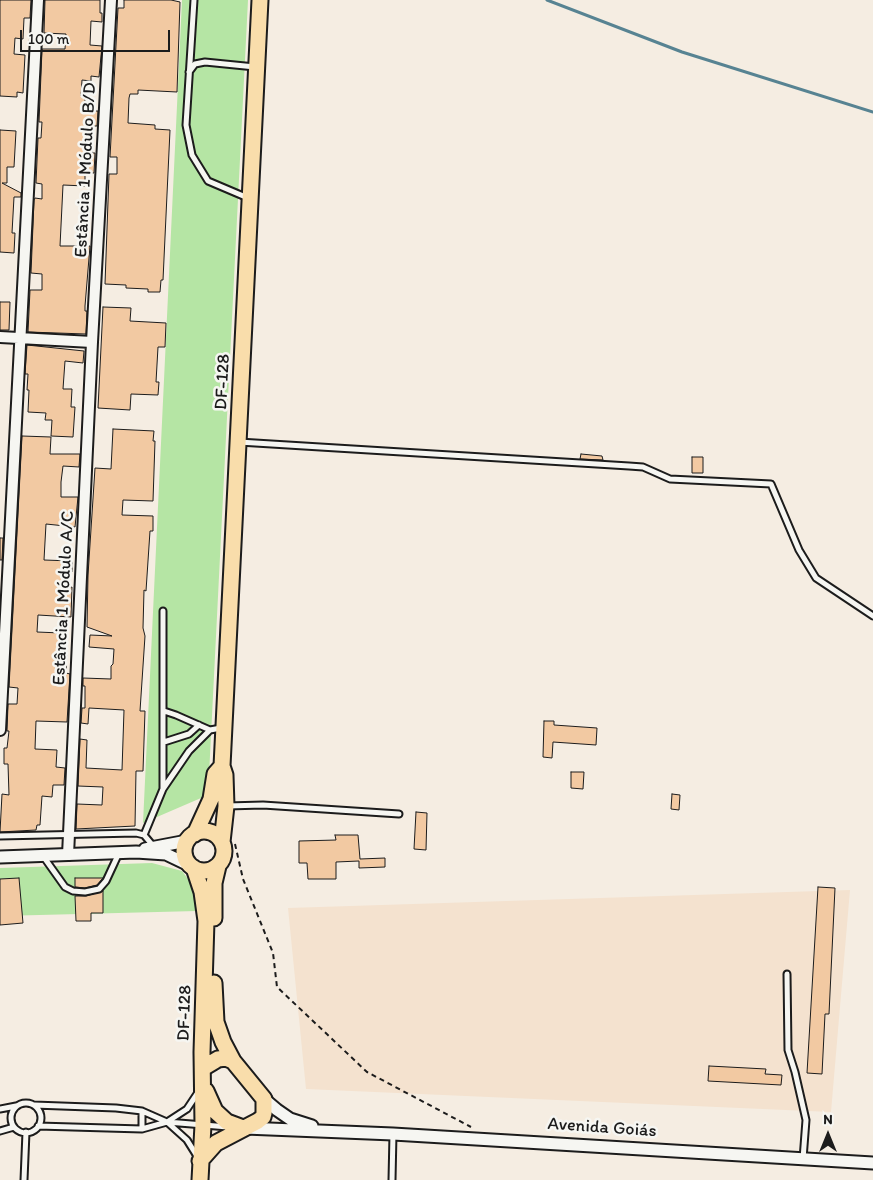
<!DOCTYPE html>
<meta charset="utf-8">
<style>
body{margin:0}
#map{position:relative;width:873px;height:1180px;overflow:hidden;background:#f5ede2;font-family:Itim,sans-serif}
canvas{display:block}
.north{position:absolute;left:803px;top:1110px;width:50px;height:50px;-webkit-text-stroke:4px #f6f6f2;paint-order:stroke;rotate:0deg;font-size:14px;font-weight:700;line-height:20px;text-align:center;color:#1c1c1c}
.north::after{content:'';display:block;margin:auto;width:18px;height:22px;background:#1c1c1c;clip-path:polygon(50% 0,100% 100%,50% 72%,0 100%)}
.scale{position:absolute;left:20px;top:30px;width:150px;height:22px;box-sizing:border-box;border:2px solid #1c1c1c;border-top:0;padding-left:6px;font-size:15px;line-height:18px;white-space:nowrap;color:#1c1c1c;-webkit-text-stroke:4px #f6f6f2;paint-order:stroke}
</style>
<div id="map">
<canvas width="873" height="1180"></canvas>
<div class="north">N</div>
<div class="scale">100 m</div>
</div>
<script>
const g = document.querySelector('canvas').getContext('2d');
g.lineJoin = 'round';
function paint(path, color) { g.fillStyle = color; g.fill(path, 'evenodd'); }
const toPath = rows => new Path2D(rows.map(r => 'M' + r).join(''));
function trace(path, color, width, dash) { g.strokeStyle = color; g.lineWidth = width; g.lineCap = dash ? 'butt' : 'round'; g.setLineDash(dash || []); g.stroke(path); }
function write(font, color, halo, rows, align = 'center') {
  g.font = font + ' Itim,sans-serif'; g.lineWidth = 5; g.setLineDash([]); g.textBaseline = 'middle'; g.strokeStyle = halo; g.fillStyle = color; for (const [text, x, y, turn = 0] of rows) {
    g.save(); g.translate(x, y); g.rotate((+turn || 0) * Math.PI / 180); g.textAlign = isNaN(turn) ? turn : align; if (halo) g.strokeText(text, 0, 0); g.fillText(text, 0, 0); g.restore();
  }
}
const built = toPath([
 [850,890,831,1112,306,1089,288,908]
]);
const green = toPath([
 [182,0,248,0,208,795,143,823],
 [152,863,182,871,194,887,197,911,0,916,0,868]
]);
const stream = toPath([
 [547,0,682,52,873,112]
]);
const building = toPath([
 [0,0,31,0,30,18,24,18,23,39,15,38,14,54,25,55,23,93,17,92,17,97,0,96,0,0],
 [45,0,100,0,100,13,102,13,102,22,91,21,90,45,102,46,99,77,91,76,91,81,82,80,81,96,85,96,85,111,98,111,97,126,92,126,92,153,95,153,94,173,85,173,85,186,63,185,60,246,90,246,85,306,85,311,87,311,86,334,28,332,30,290,42,290,42,274,31,273,34,200,35,198,42,199,42,184,36,183,38,138,41,138,42,122,39,122,42,49,65,49,66,34,44,33,45,0],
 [124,0,171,0,180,2,177,92,138,90,138,94,130,94,129,98,128,123,155,125,155,129,170,130,163,280,161,280,160,292,148,292,148,289,126,288,126,285,105,284,109,174,117,174,117,157,110,157,118,8,124,8,124,0],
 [0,130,16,131,14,167,7,167,7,183,2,183,21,193,21,197,14,197,12,233,15,233,14,253,0,252,0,130],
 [0,302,10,302,9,330,0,330,0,302],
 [103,307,131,308,130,321,166,323,165,347,158,347,156,382,159,382,158,395,131,394,130,410,98,408,103,307],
 [27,345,84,351,83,363,65,361,63,389,72,389,71,407,75,407,73,437,51,436,52,420,45,420,46,413,28,412,29,390,27,390,28,374,25,374,27,345],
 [113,429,154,431,153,441,155,441,153,501,123,500,122,515,153,516,153,531,150,531,146,591,144,590,143,628,145,636,140,711,145,711,143,771,136,771,135,826,76,829,77,804,102,805,103,787,78,786,80,739,87,740,86,768,122,770,124,710,89,708,88,724,81,723,82,708,85,708,85,686,83,686,83,678,111,679,111,666,113,664,114,649,89,647,90,635,112,636,87,627,88,575,95,468,111,469,113,429],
 [22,436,51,437,50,454,80,454,79,467,63,466,61,482,61,497,78,497,75,527,46,524,44,560,72,561,72,572,64,572,63,587,72,587,71,617,38,615,37,632,61,633,60,648,67,649,66,673,70,674,67,722,36,721,35,749,57,750,56,767,65,768,64,785,53,785,52,797,42,796,40,825,37,825,36,830,0,832,2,794,9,795,8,764,4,764,4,748,7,748,9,731,7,731,8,704,17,704,18,688,9,687,22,436],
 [581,454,602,456,603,460,580,459,581,454],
 [692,457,703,457,703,473,692,473,692,457],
 [0,538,3,538,2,560,0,560,0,538],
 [544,721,554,721,554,725,597,728,596,745,553,742,552,758,543,757,544,721],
 [571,772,584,772,583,789,571,788,571,772],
 [672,794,680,795,679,810,671,809,672,794],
 [416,812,427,813,426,850,414,849,416,812],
 [335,835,358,835,360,859,385,858,385,867,359,868,359,861,336,862,336,879,308,879,307,863,299,863,299,841,336,840,335,835],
 [19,878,23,923,0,925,0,879,19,878],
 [75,878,103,878,97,885,85,888,75,887,75,878],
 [818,887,835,888,829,1014,825,1014,822,1074,807,1073,818,887],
 [103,891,103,913,91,913,91,921,76,921,75,896,86,896,103,891],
 [709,1066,766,1069,765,1074,782,1075,781,1085,708,1081,709,1066]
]);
const path = toPath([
 [235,844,243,879,273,953,277,987,367,1072,471,1127]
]);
const service = toPath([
 [194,0,186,125,192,155,208,181,248,198],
 [189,72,195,64,205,62,255,67],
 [239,442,629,466,643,467,670,479,771,484,799,550,816,578,873,616],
 [163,611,163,789],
 [164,711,176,715,210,730],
 [164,742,189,734,199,725],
 [227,806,263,805,399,814],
 [144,835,163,789,189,751,210,730,221,728],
 [0,836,136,833,144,835,154,847],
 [43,856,65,887,73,891,85,892,99,889,106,881,119,853],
 [787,974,788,1050,795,1072,806,1120,803,1159],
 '11 1118a15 15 0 1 1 30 0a15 15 0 1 1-30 0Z',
 [34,1105,116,1108,142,1111,167,1122,187,1140,197,1156],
 [0,1109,16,1106],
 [167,1122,187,1109,199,1091],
 [38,1126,142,1129,167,1122,228,1127],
 [142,1129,142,1111],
 [0,1131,14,1127],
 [24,1180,26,1132],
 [392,1180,393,1134]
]);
const minor = toPath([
 [0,337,92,342],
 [0,730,38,0],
 [68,855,92,342,111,0]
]);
const tertiary = toPath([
 [145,849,187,841],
 [0,857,136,852,166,854,189,865],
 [264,1099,277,1110,290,1119,312,1126],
 [245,1128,393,1134,873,1163]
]);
const primary = toPath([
 '184 851a20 20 0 1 1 40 0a20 20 0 1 1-40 0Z',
 [195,834,211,799,215,774,222,766],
 [222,842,226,806,225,775,222,766,260,0],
 [194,868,202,892,206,921,202,1052,203,1125,200,1180],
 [214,918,214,883,218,866],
 [214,983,216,1022,223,1042,233,1061],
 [206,1091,215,1111,227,1122,243,1128],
 [200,1161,216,1143,258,1121,263,1117,264,1113,264,1099,233,1061,226,1058,218,1059,203,1068]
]);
const streetNames = [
 ["Estância 1 Módulo B/D",86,170,-87],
 ["DF-128",223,382,-87],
 ["Estância 1 Módulo A/C",64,598,-87],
 ["DF-128",185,1013,-88],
 ["Avenida Goiás",602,1128,4]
];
paint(built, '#f4e2cf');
paint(green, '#b5e5a4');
trace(stream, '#578392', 3);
paint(building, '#f2c9a2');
trace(building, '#1c1c1c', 1);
trace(service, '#1c1c1c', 9);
trace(minor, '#1c1c1c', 14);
trace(tertiary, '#1c1c1c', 15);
trace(primary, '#1c1c1c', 19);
trace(path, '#1c1c1c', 2, [5, 4]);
trace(service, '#f6f6f2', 5);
trace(minor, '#f6f6f2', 10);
trace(tertiary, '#f6f6f2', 11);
trace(primary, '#f9ddab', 15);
write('18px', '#1c1c1c', '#f6f6f2', streetNames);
</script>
